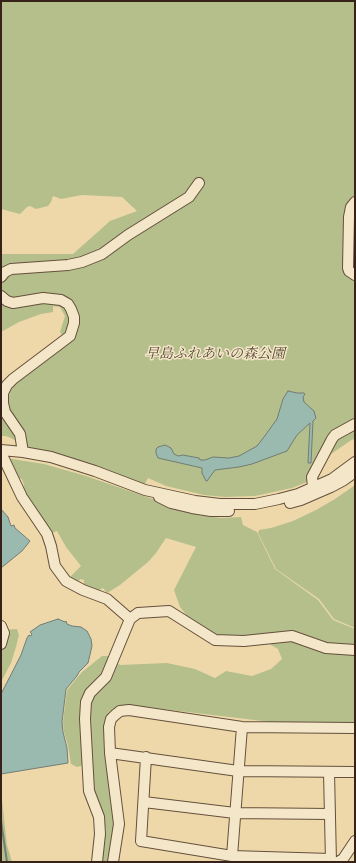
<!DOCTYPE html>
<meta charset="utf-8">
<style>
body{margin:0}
#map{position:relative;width:356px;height:863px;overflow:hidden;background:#eed8aa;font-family:"Gentium Book Plus",serif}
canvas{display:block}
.frame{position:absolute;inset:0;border:2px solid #362218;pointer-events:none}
</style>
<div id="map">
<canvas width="356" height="863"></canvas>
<div class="frame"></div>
</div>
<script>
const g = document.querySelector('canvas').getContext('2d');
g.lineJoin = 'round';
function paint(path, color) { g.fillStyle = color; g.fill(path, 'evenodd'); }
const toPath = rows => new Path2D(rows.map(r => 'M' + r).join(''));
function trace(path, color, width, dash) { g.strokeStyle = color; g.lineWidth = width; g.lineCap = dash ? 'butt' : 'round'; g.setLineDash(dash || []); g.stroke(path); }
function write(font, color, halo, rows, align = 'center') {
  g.font = font + ' "Gentium Book Plus","Noto Serif JP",serif'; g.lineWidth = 3; g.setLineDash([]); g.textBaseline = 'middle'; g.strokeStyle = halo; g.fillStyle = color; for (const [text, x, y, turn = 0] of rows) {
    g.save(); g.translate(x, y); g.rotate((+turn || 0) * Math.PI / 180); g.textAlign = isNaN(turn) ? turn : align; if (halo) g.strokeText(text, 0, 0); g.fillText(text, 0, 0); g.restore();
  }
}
const green = toPath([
 [1,1,355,1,355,442,353,439,331,454,317,473,317,478,292,488,255,496,225,497,204,495,166,486,148,478,144,486,28,448,8,406,8,401,10,392,15,384,69,344,60,332,65,316,60,307,53,306,53,312,41,314,19,322,1,332,1,254,73,254,110,221,137,211,122,197,82,195,61,199,53,196,51,202,48,206,36,209,30,206,27,207,20,214,1,209],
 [1,411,16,435,15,440,6,436,1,436],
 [6,458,44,464,86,476,199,515,221,518,241,517,243,525,257,532,275,569,318,600,333,620,355,629,355,722,271,722,137,706,122,706,113,709,109,712,105,719,105,731,115,825,110,862,101,862,106,830,93,786,84,765,77,767,71,764,68,746,64,732,63,722,67,690,82,672,102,656,109,656,120,665,167,663,195,669,215,678,226,671,252,676,271,669,282,659,278,649,259,638,218,635,191,621,180,607,174,590,196,547,166,538,156,553,148,562,120,585,107,593,103,588,96,592,84,587,84,580,81,579,75,583,68,579,81,566,66,547,57,531,49,534,21,492,24,485,22,479,17,478],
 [355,485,355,628,334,619,319,599,276,569,258,533,259,530,271,528,293,521,316,510,335,499],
 [17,629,19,635,16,647,11,663,1,682,1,630],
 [1,791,7,845,12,862,1,862]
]);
const water = toPath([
 [288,391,297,393,304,393,305,394,303,397,304,402,314,411,315,415,316,418,313,421,311,463,308,463,310,423,297,435,287,451,252,464,239,467,215,470,207,481,206,481,202,473,202,468,158,458,156,453,156,449,158,447,165,445,171,448,174,454,178,456,183,455,199,458,200,460,205,460,213,457,229,458,239,456,257,446,264,437,277,419,283,399,288,391],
 [1,509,8,517,11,526,14,525,15,528,30,541,22,551,1,568,1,509],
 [58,619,65,622,66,621,67,624,72,626,81,627,87,631,91,639,92,646,88,663,79,672,77,676,66,689,62,722,63,732,67,748,68,763,1,774,1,694,21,655,27,638,29,635,31,636,32,634,30,632,40,625,58,619]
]);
const stream = toPath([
 [1,821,7,862]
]);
const minor = toPath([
 [355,202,351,207,349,217,348,268,349,271,355,275],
 [1,277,5,272,11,269,68,265,82,262,102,254,128,235,189,197,199,183],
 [1,296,7,301,13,303,43,298,61,300,68,304,71,309,74,317,74,323,70,336,13,379,7,385,3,393,3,403,5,412,20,434,23,452],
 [1,450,23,452,51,457,95,471,145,490,195,501,220,504,255,504,279,499,298,494,332,479,355,462],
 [3,457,22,497,47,534,51,546,55,566,66,581,83,590,107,599,130,619],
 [313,487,312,477,332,439,335,435,355,424],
 [159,497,171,503,192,508,211,511,229,511],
 [290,503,301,500,331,487,344,480,355,472],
 [1,626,4,633,1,644],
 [110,753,238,771,355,772],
 [146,757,141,841,232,856,331,859],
 [329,772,331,862],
 [144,802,235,813,330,814],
 [232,856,242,727],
 [97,862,100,834,99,817,89,791,85,719,86,702,90,693,106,677,130,619,138,613,169,611,215,640,244,641,292,636,326,648,355,650],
 [113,862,119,824,110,753,109,727,111,719,115,715,120,711,129,710,242,727,355,728],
 [338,862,343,859,355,841]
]);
const parkNames = [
 ["早島ふれあいの森公園",215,354]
];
paint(green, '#b5bf8c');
paint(water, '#9ab9af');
trace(water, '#727d73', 1);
trace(stream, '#727d73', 2);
trace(minor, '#64503c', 12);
trace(minor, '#f4e6c8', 10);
write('italic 14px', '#564935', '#f4e6c8', parkNames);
</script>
